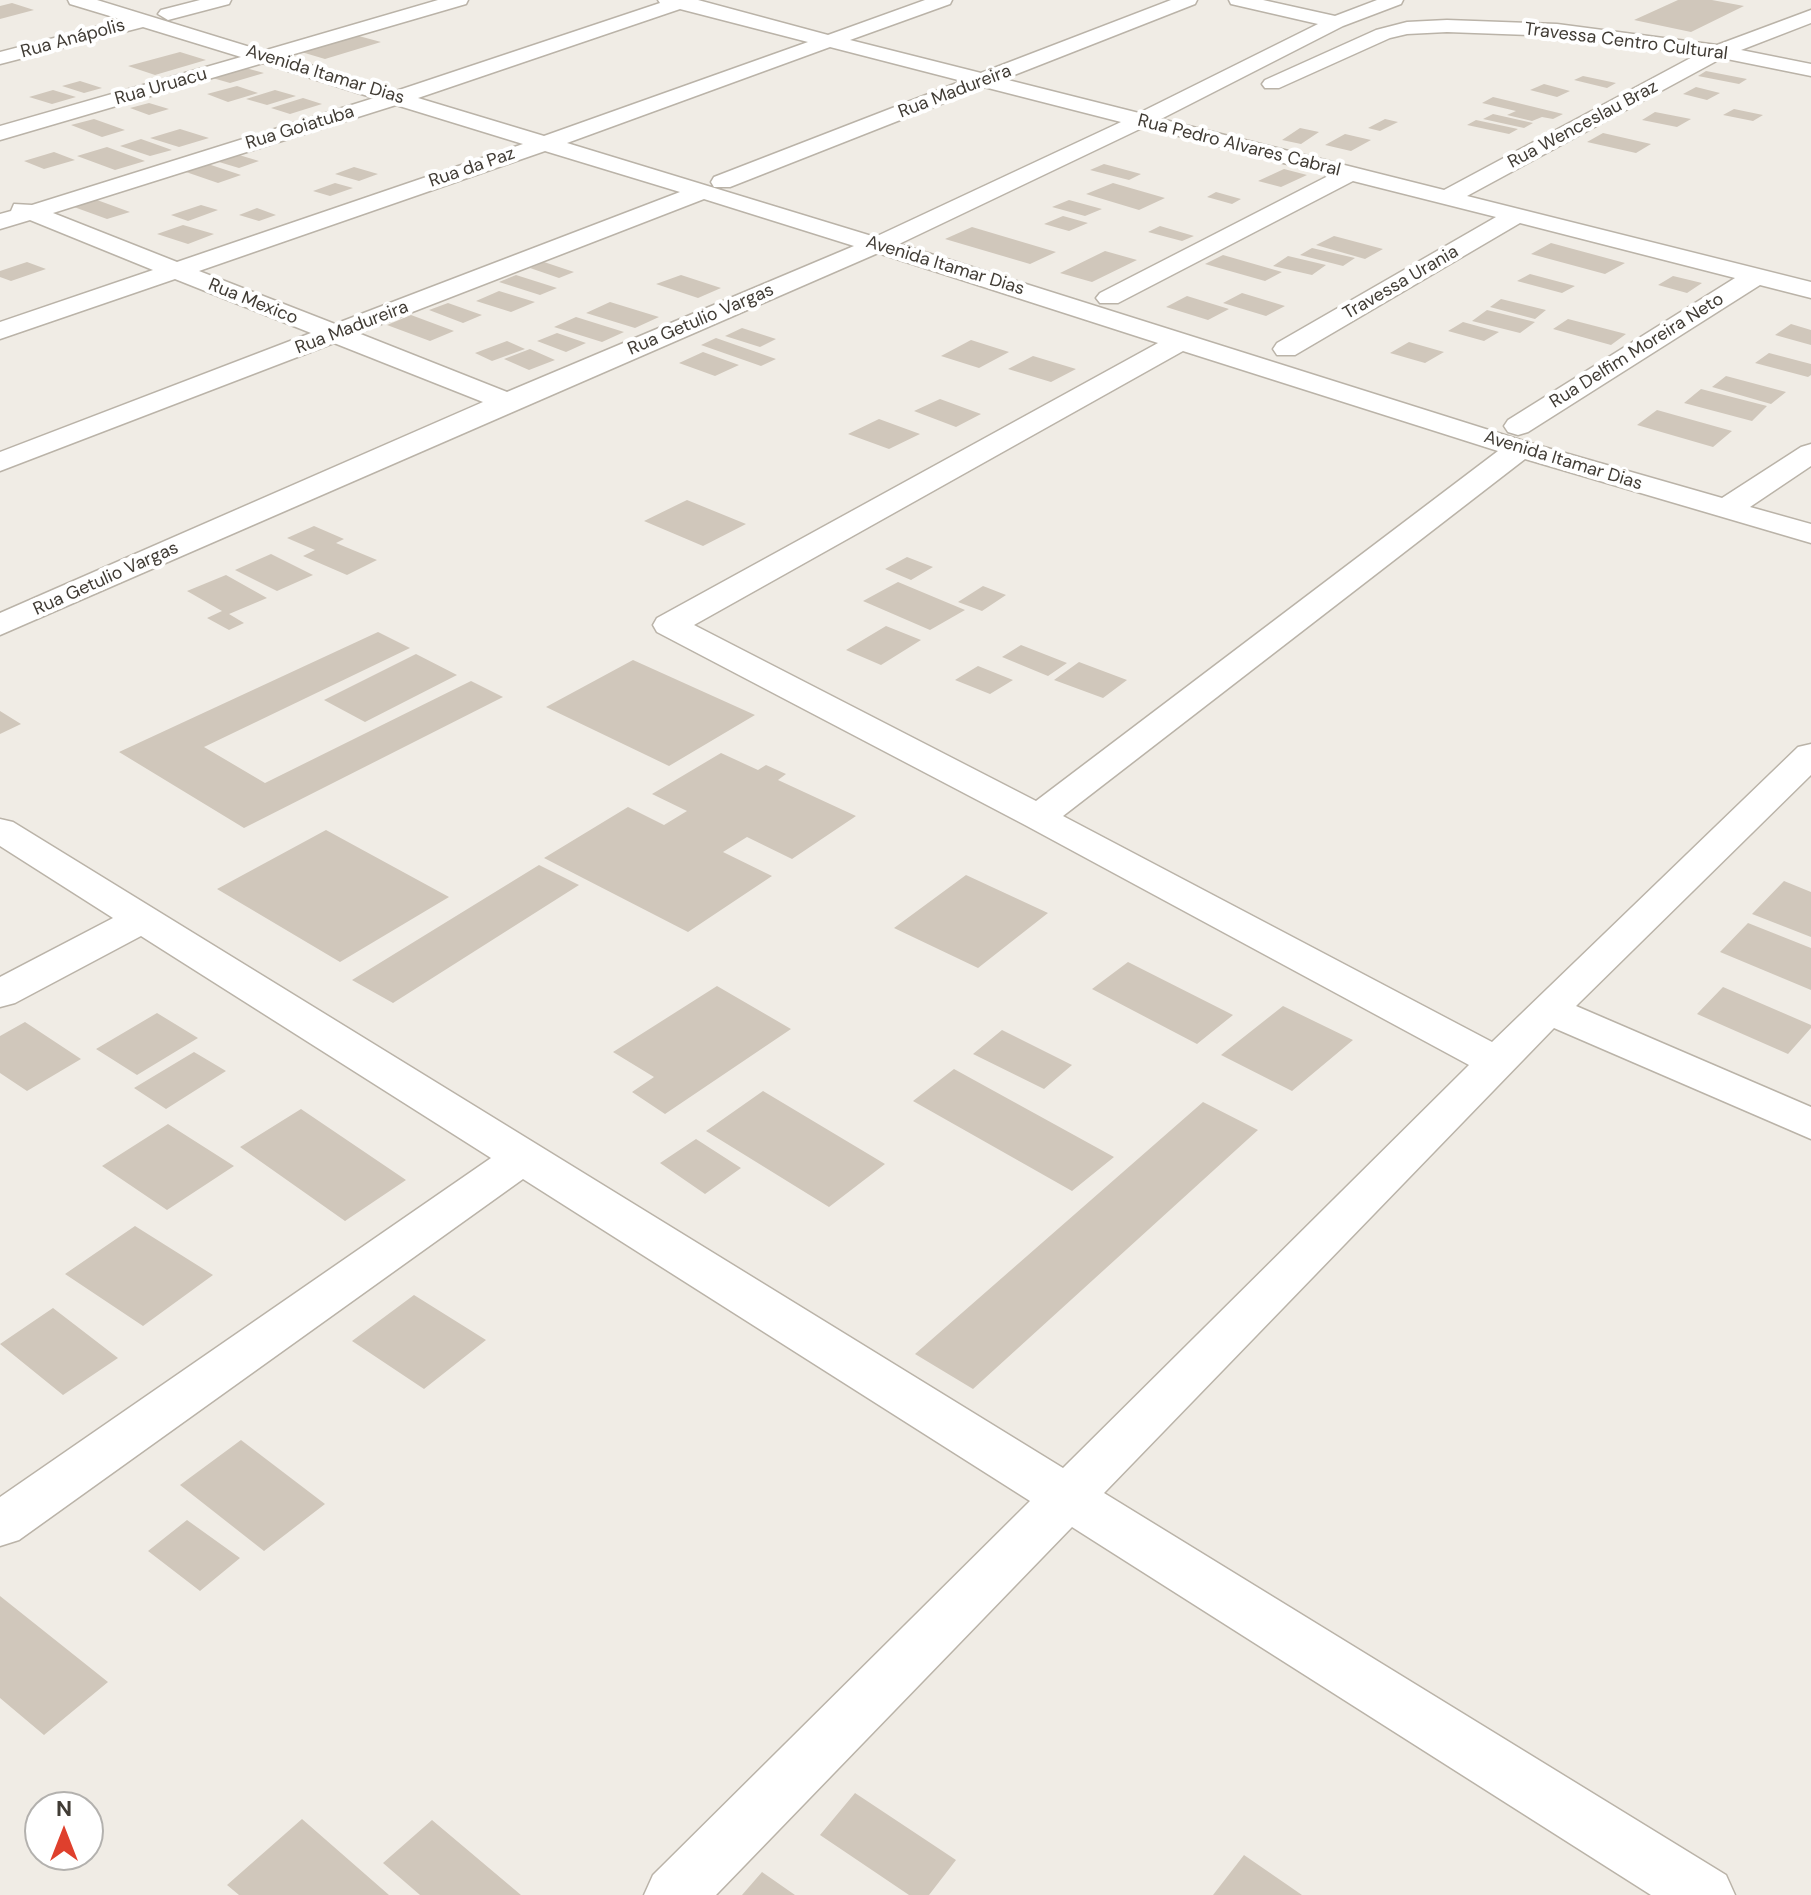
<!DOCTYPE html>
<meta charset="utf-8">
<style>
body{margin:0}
#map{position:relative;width:1811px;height:1895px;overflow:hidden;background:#f0ece5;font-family:"DM Sans",sans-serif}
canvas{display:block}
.north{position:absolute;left:24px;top:1791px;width:80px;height:80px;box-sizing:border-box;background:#fff;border:2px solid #b3b1ae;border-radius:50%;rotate:0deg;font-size:22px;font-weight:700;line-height:32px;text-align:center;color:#413c35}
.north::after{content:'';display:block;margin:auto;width:28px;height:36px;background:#df402d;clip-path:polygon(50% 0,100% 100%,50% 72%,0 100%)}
</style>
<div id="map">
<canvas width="1811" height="1895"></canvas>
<div class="north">N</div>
</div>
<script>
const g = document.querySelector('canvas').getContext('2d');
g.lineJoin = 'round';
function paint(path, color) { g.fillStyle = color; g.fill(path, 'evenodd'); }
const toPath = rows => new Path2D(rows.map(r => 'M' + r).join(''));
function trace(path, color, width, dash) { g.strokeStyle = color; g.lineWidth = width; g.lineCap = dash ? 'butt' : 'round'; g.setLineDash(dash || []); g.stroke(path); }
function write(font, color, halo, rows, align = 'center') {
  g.font = font + ' "DM Sans",sans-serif'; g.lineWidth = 8; g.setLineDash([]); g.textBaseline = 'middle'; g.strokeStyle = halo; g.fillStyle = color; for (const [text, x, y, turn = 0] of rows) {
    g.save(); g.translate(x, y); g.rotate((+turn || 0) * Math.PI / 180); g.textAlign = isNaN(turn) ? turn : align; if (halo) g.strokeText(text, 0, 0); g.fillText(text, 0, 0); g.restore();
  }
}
const building = toPath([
 [1678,0,1712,0,1744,6,1691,32,1634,20],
 [12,3,34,10,0,19,0,6],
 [355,35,381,42,325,59,298,51],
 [180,52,206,60,155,75,128,66],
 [242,67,264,73,230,83,209,77],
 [1706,71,1747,79,1739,84,1698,76],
 [1583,76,1616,83,1607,88,1574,80],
 [80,81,102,88,84,93,62,86],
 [1544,84,1570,91,1557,97,1530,90],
 [237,86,258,93,228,102,207,94],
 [1696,87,1720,93,1707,100,1683,94],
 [53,90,76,97,52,104,29,97],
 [275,90,296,96,267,105,246,99],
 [1493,97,1563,114,1553,119,1542,117,1532,121,1507,115,1516,111,1482,103],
 [303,98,322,104,290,114,271,108],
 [149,103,169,109,149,115,130,108],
 [1734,109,1763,115,1753,121,1723,115],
 [1655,112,1691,119,1677,127,1642,120],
 [1493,114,1533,123,1524,128,1483,119],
 [94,119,125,130,102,137,71,125],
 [1385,119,1398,122,1380,131,1368,128],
 [1476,120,1518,129,1509,134,1467,125],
 [1300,128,1319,132,1301,144,1282,140],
 [180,129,209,138,179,147,150,138],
 [1603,133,1651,144,1636,153,1587,142],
 [1345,134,1371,140,1351,151,1325,145],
 [141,139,172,150,150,156,120,146],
 [107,147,145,161,115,170,77,156],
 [54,152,75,160,44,169,24,161],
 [239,155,259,161,239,168,219,162],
 [208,164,241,175,218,183,186,172],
 [1104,164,1141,174,1129,180,1090,170],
 [354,167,378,174,359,181,335,174],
 [1284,169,1307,175,1281,187,1258,181],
 [335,183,353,188,330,196,313,191],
 [1113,183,1165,198,1139,210,1086,194],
 [1216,192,1241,199,1232,204,1207,197],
 [97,200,130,212,107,219,74,207],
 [1069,200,1102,209,1085,216,1052,207],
 [201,205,218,210,188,221,171,215],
 [257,208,276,215,259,221,239,215],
 [1063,216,1088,223,1069,231,1044,224],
 [183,225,214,234,188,244,157,234],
 [1160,226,1194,236,1182,241,1148,232],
 [972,227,1056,252,1030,264,945,239],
 [1334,236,1383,249,1365,259,1316,245],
 [1551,243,1625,263,1605,274,1531,254],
 [1312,248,1355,258,1343,266,1300,255],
 [1105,251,1137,260,1092,282,1060,273],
 [1223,255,1282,272,1265,281,1205,264],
 [1288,256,1326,265,1312,275,1273,266],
 [27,262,46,269,11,281,0,277,0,271],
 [544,262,574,272,559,278,530,268],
 [1530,274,1575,286,1562,293,1517,281],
 [516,275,557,288,540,295,499,282],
 [681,275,721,288,698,298,656,284],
 [1673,276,1702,283,1687,293,1658,285],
 [499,291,535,302,511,312,476,301],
 [1242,293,1285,306,1266,316,1223,303],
 [1187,296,1229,309,1208,320,1166,307],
 [1501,299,1546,310,1535,319,1490,307],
 [610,302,659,317,635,328,586,313],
 [448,303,482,315,463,323,429,310],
 [1487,310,1535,322,1520,333,1472,321],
 [411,315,454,331,430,341,387,325],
 [576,317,624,332,602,342,554,327],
 [1568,319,1626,334,1611,345,1553,329],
 [1463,322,1499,332,1484,341,1448,331],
 [1791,324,1811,330,1811,345,1775,335],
 [742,328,776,339,760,347,725,336],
 [557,333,586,343,566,352,537,341],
 [716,338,776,359,761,366,701,345],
 [971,340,1009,352,979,368,941,356],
 [507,341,525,349,492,361,475,353],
 [1409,342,1444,352,1425,363,1390,353],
 [530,349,555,360,529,370,504,359],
 [703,352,739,365,715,376,679,363],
 [1769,353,1811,364,1811,375,1808,377,1755,363],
 [1033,356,1076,369,1051,382,1008,369],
 [1726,376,1786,392,1771,404,1712,387],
 [1701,389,1767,406,1752,421,1684,403],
 [940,399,981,414,956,427,914,411],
 [1657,410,1732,431,1713,447,1637,425],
 [879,419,920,434,889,449,848,434],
 [687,500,746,524,703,546,644,521],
 [314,526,344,539,336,543,377,560,347,575,303,556,315,550,287,538],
 [271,554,313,575,277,591,235,570],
 [907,557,933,567,911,580,885,569],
 [226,575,267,598,229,614,244,623,229,630,207,618,222,611,187,591],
 [898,582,965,610,930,630,863,601],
 [983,586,1006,595,982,611,958,602],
 [886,626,921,640,881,665,846,650],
 [378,632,410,648,204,747,265,783,471,681,503,697,244,828,119,752],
 [1021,645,1067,663,1048,676,1002,657],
 [416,654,457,675,365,722,324,700],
 [633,660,755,715,669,766,546,707],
 [1079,662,1127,680,1103,698,1054,680],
 [978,666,1013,680,990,694,955,680],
 [0,711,21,724,0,734],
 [721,753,758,770,766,765,786,774,778,780,856,816,792,859,747,837,723,852,772,876,688,932,544,858,628,807,664,825,687,811,652,794],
 [326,830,449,897,340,962,217,889],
 [539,865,579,885,393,1003,352,980],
 [966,875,1048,913,978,968,894,928],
 [1784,881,1811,892,1811,937,1752,914],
 [1748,923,1811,948,1811,990,1720,952],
 [1128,962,1233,1015,1197,1044,1092,989],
 [717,986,791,1029,665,1114,632,1092,654,1077,613,1052],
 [1723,987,1811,1025,1811,1028,1788,1054,1697,1014],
 [1283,1006,1353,1040,1292,1091,1221,1055],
 [157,1013,198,1038,137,1075,96,1049],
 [25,1022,81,1059,27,1091,0,1073,0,1036],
 [1002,1030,1072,1065,1044,1089,973,1054],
 [194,1052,226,1071,166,1109,134,1088],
 [954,1069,1114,1157,1072,1191,913,1101],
 [763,1091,885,1164,829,1207,706,1131],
 [1203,1102,1258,1130,973,1389,915,1354],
 [301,1109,406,1180,345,1221,240,1147],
 [168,1124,234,1166,167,1210,102,1166],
 [696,1139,741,1168,705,1194,660,1163],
 [135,1226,213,1275,143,1326,65,1274],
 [414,1295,486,1340,424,1389,352,1341],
 [53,1308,118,1358,63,1395,0,1344],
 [241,1440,325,1504,264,1551,180,1485],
 [187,1520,240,1558,200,1591,148,1551],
 [0,1596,108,1682,44,1735,0,1698],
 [855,1793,956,1860,929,1895,909,1895,820,1835],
 [302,1819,389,1895,239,1895,227,1885],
 [432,1820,521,1895,420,1895,383,1863],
 [1244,1855,1302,1895,1213,1895],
 [762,1872,795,1895,742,1895]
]);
const street = toPath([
 [68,0,97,0,263,51,438,0,468,0,466,4,284,57,396,91,660,3,658,0,698,0,828,35,925,0,952,0,950,4,850,40,981,73,1171,0,1197,0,1195,4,1004,79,1139,113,1318,24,1231,4,1229,0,1263,0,1335,16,1377,0,1403,0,1401,4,1343,26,1161,119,1444,190,1698,54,1557,36,1447,32,1407,34,1390,38,1279,88,1265,88,1262,84,1265,80,1376,30,1407,22,1447,20,1557,24,1717,45,1811,10,1811,23,1741,50,1811,64,1811,76,1722,58,1467,196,1811,282,1811,298,1760,285,1528,432,1518,435,1508,432,1504,426,1508,420,1735,278,1520,223,1295,355,1277,355,1273,349,1277,343,1496,217,1353,181,1118,303,1100,303,1096,298,1100,293,1330,175,1144,127,899,244,1530,443,1722,498,1801,447,1811,444,1811,466,1750,507,1811,524,1811,543,1525,459,1063,816,1492,1042,1798,747,1811,744,1811,775,1576,1006,1811,1107,1811,1139,1554,1028,1104,1493,1726,1875,1735,1895,1651,1895,1072,1527,716,1895,644,1895,653,1875,1030,1501,523,1179,19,1540,0,1546,0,1497,491,1158,141,936,15,1003,0,1007,0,977,113,918,0,846,0,819,13,822,1063,1468,1469,1065,1025,825,657,632,653,625,657,618,1158,343,878,253,0,635,0,613,483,402,334,343,0,471,0,452,311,333,175,279,0,339,0,322,153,270,30,220,0,229,0,214,11,211,14,204,32,205,374,98,263,63,0,140,0,126,241,57,143,27,0,64,0,52,123,20,70,4,68,0],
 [680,9,808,42,544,136,418,98,680,9],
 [830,47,962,81,714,177,711,182,714,187,730,187,984,87,1121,122,875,237,567,143,830,47],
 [396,105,523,144,177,262,53,213,396,105],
 [545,151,680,192,335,324,199,271,545,151],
 [704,199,854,246,507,392,358,333,704,199],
 [1183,351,1498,451,1036,801,694,625,1183,351],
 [200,0,231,0,229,4,168,20,158,14,161,10,200,0]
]);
const farStreetnames = [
 ["Rua Anápolis",73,39,-15],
 ["Travessa Centro Cultural",1626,42,7],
 ["Avenida Itamar Dias",325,75,17],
 ["Rua Uruacu",161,87,-16],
 ["Rua Madureira",955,92,-21],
 ["Rua Wenceslau Braz",1583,125,-28],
 ["Rua Goiatuba",300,128,-17],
 ["Rua Pedro Alvares Cabral",1239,146,14],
 ["Rua da Paz",472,168,-19],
 ["Avenida Itamar Dias",945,266,17],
 ["Travessa Urania",1401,283,-30],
 ["Rua Mexico",253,302,22],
 ["Rua Getulio Vargas",701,320,-23],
 ["Rua Madureira",352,328,-21],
 ["Rua Delfim Moreira Neto",1637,351,-32],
 ["Avenida Itamar Dias",1563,461,17],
 ["Rua Getulio Vargas",106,579,-24]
];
paint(building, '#d0c7bb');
trace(street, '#bab3a8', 3);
paint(street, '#fff');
write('18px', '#413c35', '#fff', farStreetnames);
</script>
